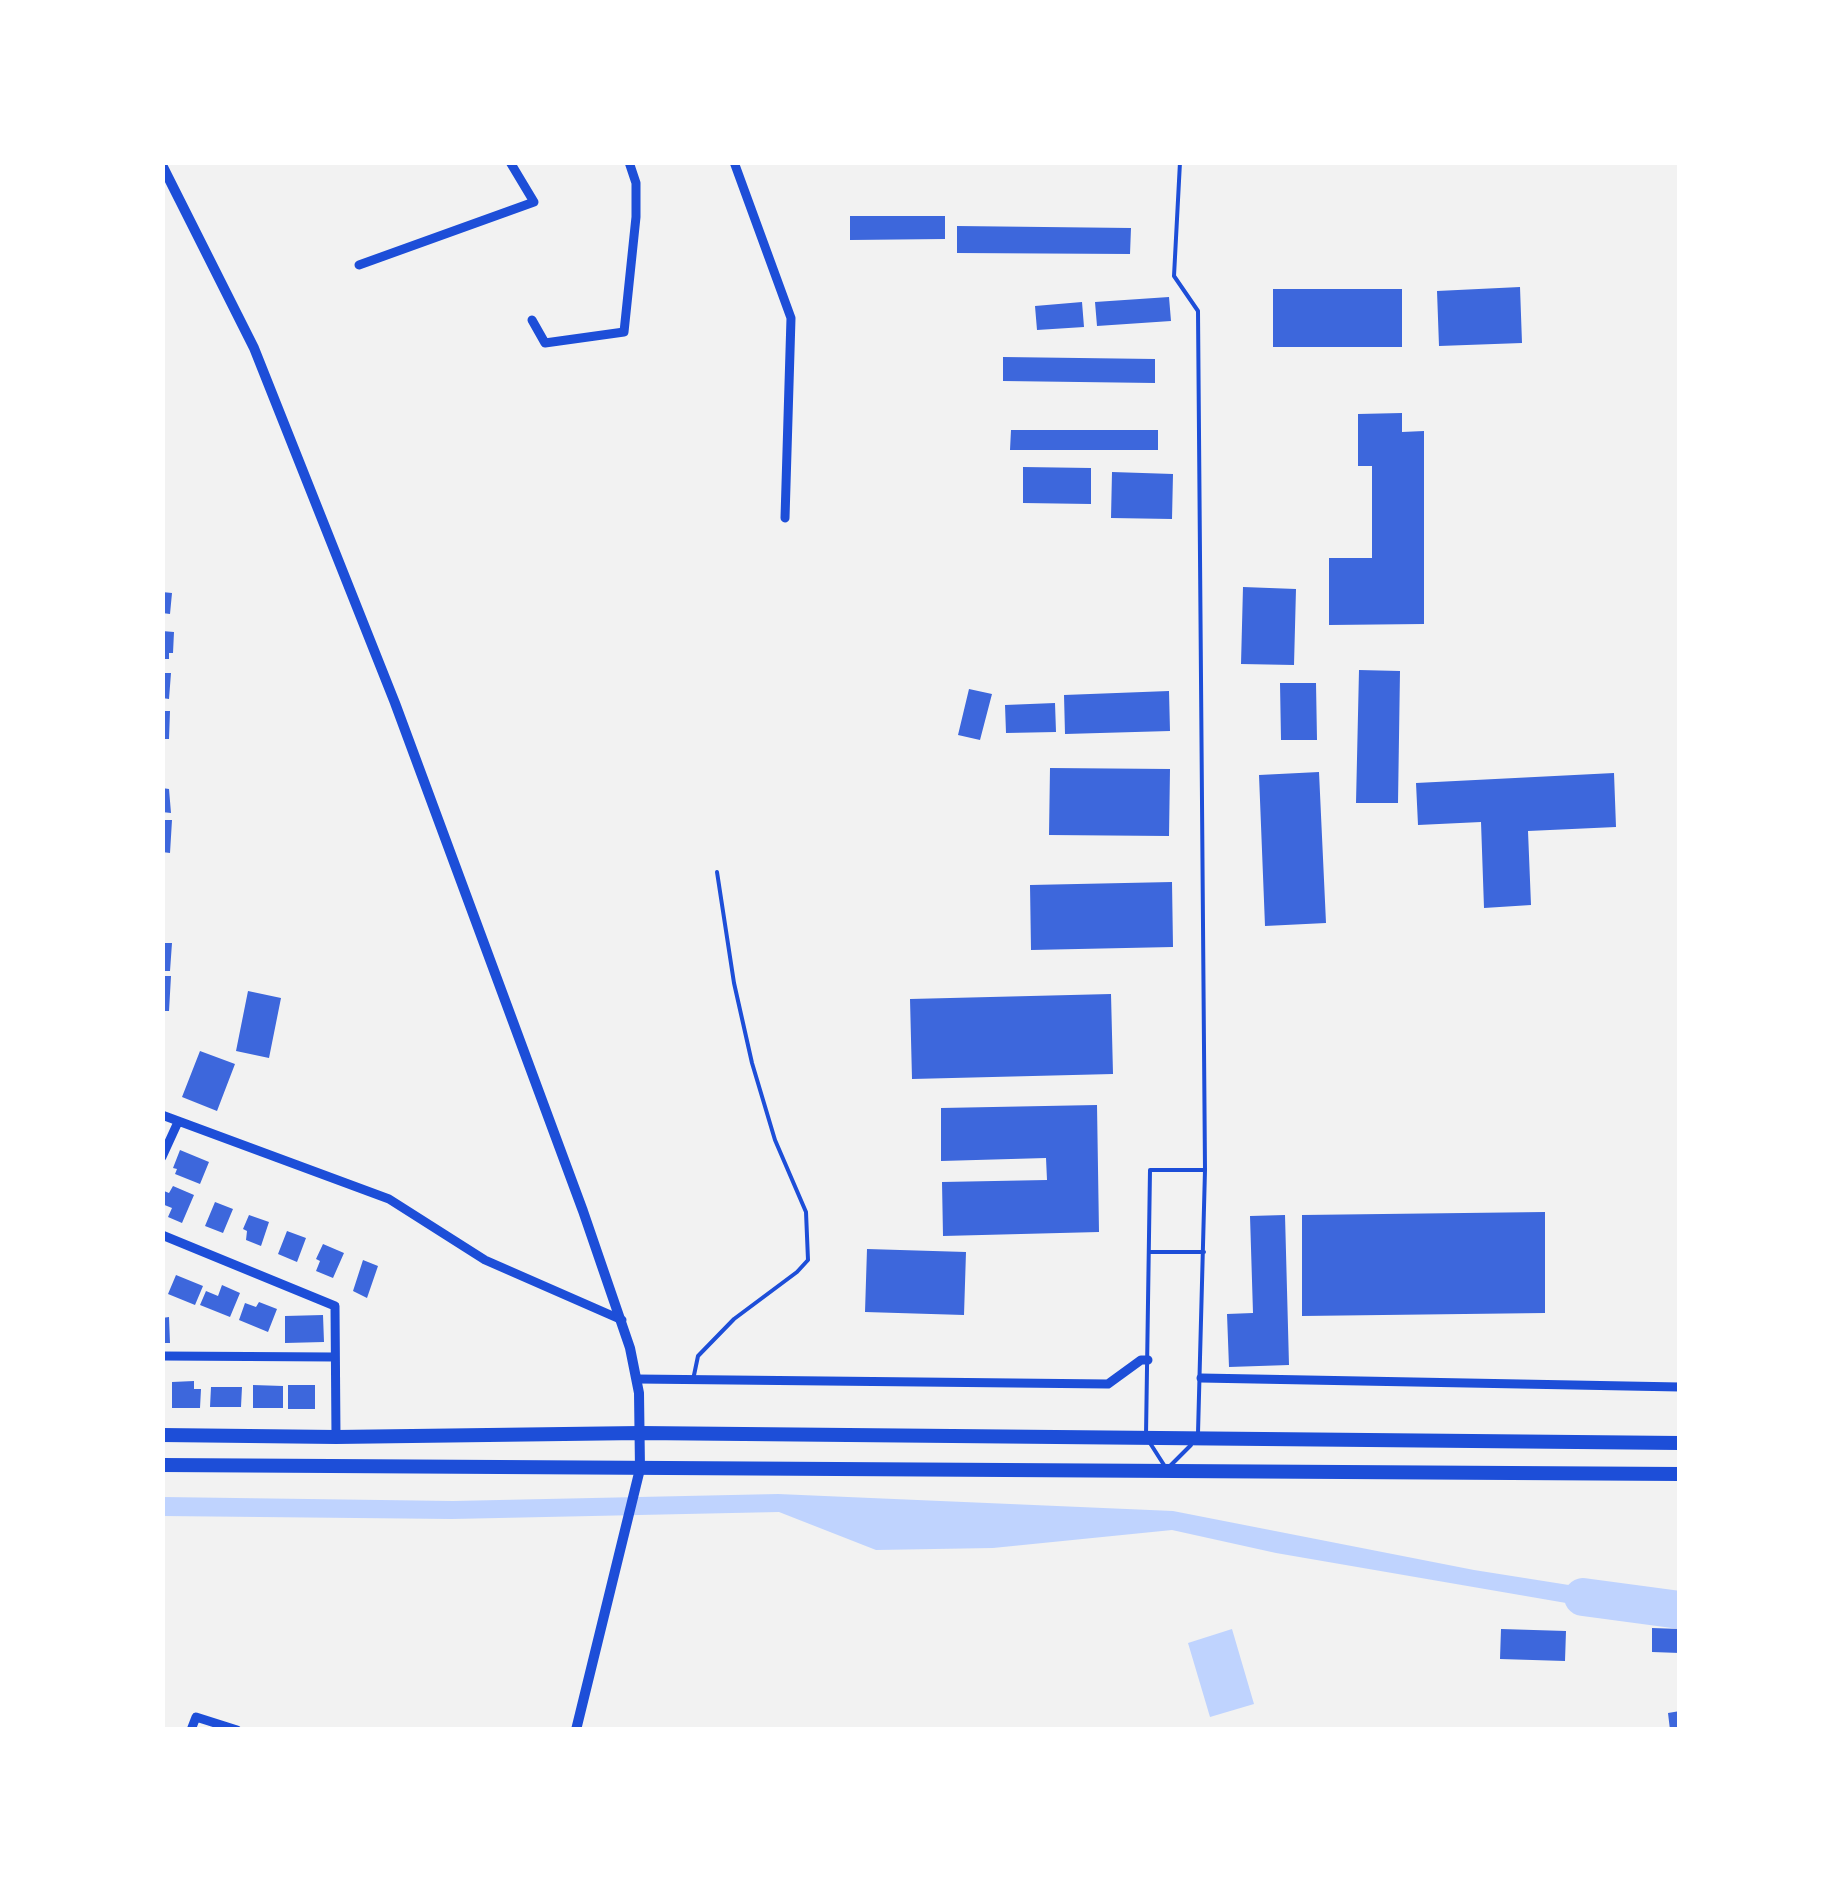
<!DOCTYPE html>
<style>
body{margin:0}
#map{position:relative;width:1842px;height:1892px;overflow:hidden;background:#f2f2f2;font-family:Georgia,serif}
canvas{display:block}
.frame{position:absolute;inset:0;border:165px solid #fff;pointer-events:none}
</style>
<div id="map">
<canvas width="1842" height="1892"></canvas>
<div class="frame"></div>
</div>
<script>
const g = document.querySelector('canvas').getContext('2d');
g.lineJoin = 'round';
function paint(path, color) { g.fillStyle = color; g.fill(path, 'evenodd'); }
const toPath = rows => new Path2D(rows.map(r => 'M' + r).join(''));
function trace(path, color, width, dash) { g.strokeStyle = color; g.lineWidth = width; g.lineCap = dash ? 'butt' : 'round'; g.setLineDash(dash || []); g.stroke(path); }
const water = toPath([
 [778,1494,1173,1511,1474,1570,1632,1595,1630,1614,1276,1553,1172,1530,993,1548,876,1550,779,1512,452,1519,163,1516,163,1497,453,1501],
 [1232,1629,1254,1704,1210,1717,1188,1643]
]);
const river = toPath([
 [1583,1597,1680,1610]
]);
const building = toPath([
 [850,216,945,216,945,239,850,240],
 [957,226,1131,228,1130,254,957,253],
 [1520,287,1522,343,1439,346,1437,291],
 [1273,289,1402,289,1402,347,1273,347],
 [1169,297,1171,321,1097,326,1095,302],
 [1082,302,1084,327,1037,330,1035,306],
 [1003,357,1155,359,1155,383,1003,381],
 [1402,413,1402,432,1424,431,1424,624,1329,625,1329,558,1372,558,1372,466,1358,466,1358,414],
 [1011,430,1158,430,1158,450,1010,450],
 [1023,467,1091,468,1091,504,1023,503],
 [1112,472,1173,474,1172,519,1111,518],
 [1243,587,1296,589,1294,665,1241,664],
 [162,592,172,593,170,614,162,613],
 [162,631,174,632,173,653,169,653,169,659,162,659],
 [1359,670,1400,671,1398,803,1356,803],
 [162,673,171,673,169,699,162,698],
 [1280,683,1316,683,1317,740,1281,740],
 [969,689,992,694,980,740,958,735],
 [1169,691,1170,731,1065,734,1064,695],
 [1055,703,1056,732,1006,733,1005,705],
 [162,711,170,711,169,739,162,739],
 [1050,768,1170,769,1169,836,1049,835],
 [1319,772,1326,923,1265,926,1259,775],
 [1614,773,1616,827,1528,831,1531,905,1484,908,1481,822,1418,825,1416,783],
 [162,788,169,789,171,813,162,812],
 [162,820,172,820,170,853,162,852],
 [1172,882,1173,947,1031,950,1030,885],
 [162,943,172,943,170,971,162,971],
 [162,976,171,976,169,1011,162,1011],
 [248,991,281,998,269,1058,236,1051],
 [1111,994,1113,1074,912,1079,910,999],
 [200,1051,235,1064,217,1111,182,1097],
 [1097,1105,1099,1232,943,1236,942,1182,1047,1180,1046,1158,941,1161,941,1108],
 [180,1150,209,1162,200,1184,175,1174,177,1169,173,1168],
 [173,1186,194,1195,182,1223,168,1217,172,1208,162,1204,164,1191,169,1193],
 [215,1202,233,1209,223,1233,205,1226],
 [1545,1212,1545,1313,1302,1316,1302,1215],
 [249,1215,269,1222,261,1246,246,1240,247,1231,243,1229],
 [1285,1215,1289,1365,1229,1367,1227,1314,1253,1313,1250,1216],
 [287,1231,306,1238,297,1262,278,1254],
 [323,1244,344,1253,333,1278,316,1271,320,1261,316,1259],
 [867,1249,966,1252,964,1315,865,1312],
 [363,1260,378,1266,367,1298,353,1291],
 [176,1275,203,1286,195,1305,168,1294],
 [222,1285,240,1293,230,1317,200,1305,206,1291,218,1296],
 [259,1302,277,1309,268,1332,239,1320,245,1303,256,1307],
 [323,1315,324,1342,285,1343,285,1316],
 [169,1317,170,1343,162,1343,162,1318],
 [194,1381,194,1389,201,1389,200,1408,172,1408,172,1382],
 [253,1385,283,1386,283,1408,253,1408],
 [288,1385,315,1385,315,1409,288,1409],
 [211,1387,242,1387,241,1407,210,1407],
 [1652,1628,1680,1629,1680,1653,1652,1652],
 [1501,1629,1566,1631,1565,1661,1500,1659],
 [1680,1711,1680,1730,1670,1730,1668,1713]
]);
const service = toPath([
 [1180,162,1174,276,1198,311,1205,1170,1198,1433],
 [1150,1252,1204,1252],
 [693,1380,698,1356,734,1319,797,1272,808,1260,806,1212,775,1140,752,1063,734,983,717,872],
 [1146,1435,1150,1170,1205,1170],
 [1150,1443,1164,1465],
 [1170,1466,1191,1445]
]);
const minor = toPath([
 [734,162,791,318,785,518],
 [359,265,534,202,510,162],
 [532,320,545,343,624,332,636,217,636,183,629,162],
 [162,1115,389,1199,485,1260,622,1320],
 [162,1157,178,1122],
 [162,1235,335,1306,336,1437],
 [162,1356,334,1357],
 [1201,1378,1680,1387],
 [637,1379,1108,1384,1141,1360,1148,1360],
 [191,1730,196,1717,237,1730]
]);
const tertiary = toPath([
 [162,165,254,348,395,703,583,1211,630,1348,639,1393,640,1469,576,1730]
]);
const trunk = toPath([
 [162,1435,336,1437,640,1433,1680,1443],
 [162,1465,1680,1474]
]);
paint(water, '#bfd3fe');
trace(river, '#bfd3fe', 38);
paint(building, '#3d67dc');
trace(service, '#1d4ed8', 4);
trace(minor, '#1d4ed8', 9);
trace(tertiary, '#1d4ed8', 10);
trace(trunk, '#1d4ed8', 14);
</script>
